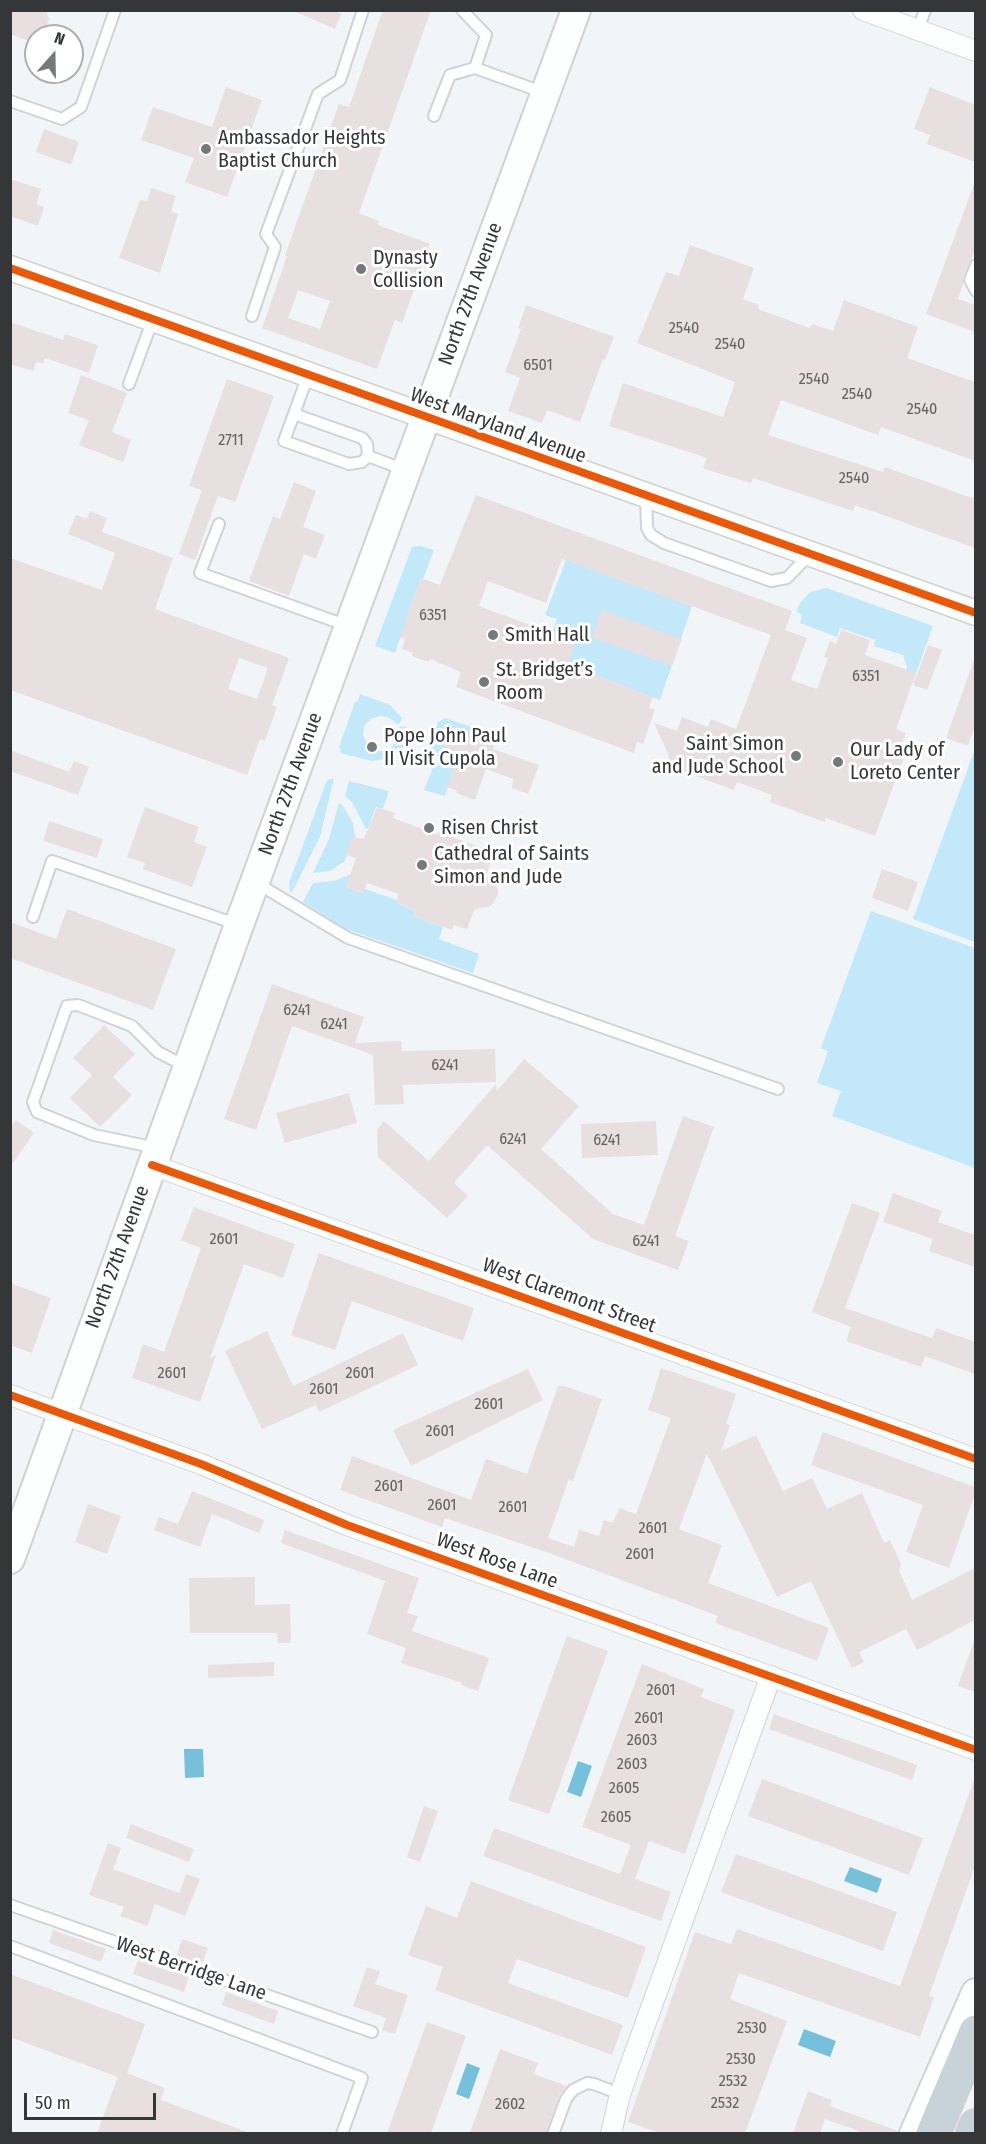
<!DOCTYPE html>
<meta charset="utf-8">
<style>
body{margin:0}
#map{position:relative;width:986px;height:2144px;overflow:hidden;background:#f2f5f7;font-family:"Fira Sans Condensed",sans-serif}
canvas{display:block}
.frame{position:absolute;inset:0;border:12px solid #343637;pointer-events:none}
.north{position:absolute;left:24px;top:24px;width:60px;height:60px;box-sizing:border-box;background:#fff;border:2px solid #aeafaf;border-radius:50%;rotate:20deg;font-size:16px;font-weight:700;line-height:24px;text-align:center;color:#343637}
.north::after{content:'';display:block;margin:auto;width:21px;height:27px;background:#76797a;clip-path:polygon(50% 0,100% 100%,50% 72%,0 100%)}
.scale{position:absolute;left:24px;top:2093px;width:132px;height:27px;box-sizing:border-box;border:3px solid #343637;border-top:0;padding-left:8px;font-size:18px;line-height:21px;white-space:nowrap;color:#343637;-webkit-text-stroke:4px #fff;paint-order:stroke}
</style>
<div id="map">
<canvas width="986" height="2144"></canvas>
<div class="frame"></div>
<div class="north">N</div>
<div class="scale">50 m</div>
</div>
<script>
const g = document.querySelector('canvas').getContext('2d');
g.lineJoin = 'round';
function paint(path, color) { g.fillStyle = color; g.fill(path, 'evenodd'); }
const toPath = rows => new Path2D(rows.map(r => 'M' + r).join(''));
function trace(path, color, width, dash) { g.strokeStyle = color; g.lineWidth = width; g.lineCap = dash ? 'butt' : 'round'; g.setLineDash(dash || []); g.stroke(path); }
function write(font, color, halo, rows, align = 'center') {
  g.font = font + ' "Fira Sans Condensed",sans-serif'; g.lineWidth = 6; g.setLineDash([]); g.textBaseline = 'middle'; g.strokeStyle = halo; g.fillStyle = color; for (const [text, x, y, turn = 0] of rows) {
    g.save(); g.translate(x, y); g.rotate((+turn || 0) * Math.PI / 180); g.textAlign = isNaN(turn) ? turn : align; if (halo) g.strokeText(text, 0, 0); g.fillText(text, 0, 0); g.restore();
  }
}
const green = toPath([
 [420,546,434,550,423,579,421,578,395,653,375,646,412,547],
 [566,560,692,606,660,700,568,665,552,633,557,619,545,615],
 [827,588,933,626,914,679,904,675,907,667,903,655,874,646,875,640,840,628,837,637,800,623,802,615,797,612,797,610,801,602,810,592],
 [360,694,390,705,402,718,400,723,397,724,388,717,379,716,371,719,364,726,363,735,367,744,377,751,387,751,389,755,387,759,372,761,340,753,341,750,339,747,355,702,358,701],
 [445,718,472,727,468,739,450,733,441,758,427,752,438,722],
 [403,726,407,727,407,739,404,747,398,754,393,752,391,748,398,739,398,728],
 [975,749,976,942,975,942,913,919],
 [427,758,454,768,445,796,424,790,434,765,425,762],
 [334,778,320,837,292,892,290,892,289,883,327,780],
 [349,781,389,791,383,809,376,807,368,828,366,829,352,802,345,796],
 [339,803,343,806,353,823,355,837,344,862,330,871,313,873,329,839],
 [351,874,346,887,363,893,365,889,397,900,397,903,415,911,413,916,443,927,439,939,479,954,473,973,346,929,303,902,313,883,334,881],
 [871,911,975,948,975,1168,832,1116,841,1091,817,1083,828,1051,821,1048]
]);
const water = toPath([
 [184,1749,203,1749,204,1777,185,1778],
 [578,1761,592,1766,581,1797,567,1792],
 [850,1867,882,1879,877,1893,844,1881],
 [804,2029,836,2041,830,2057,798,2045],
 [467,2063,480,2068,469,2099,456,2094]
]);
const building = toPath([
 [10,10,46,10,49,19,44,34,36,36,36,38,29,41,12,35],
 [291,10,332,10,341,14,335,29],
 [383,10,431,10,359,213,379,221,378,225,430,244,402,323,395,320,377,369,262,328,287,256,285,255,339,104,349,107],
 [298,290,330,301,320,329,288,318],
 [226,87,262,100,227,197,185,182,194,158,141,140,153,107,212,127],
 [930,87,975,105,975,162,927,144,930,135,914,129],
 [44,129,79,142,71,165,36,152],
 [10,179,41,189,36,204,44,207,38,226,10,216],
 [974,184,975,185,975,250,963,277,963,284,958,299,975,305,975,332,926,314],
 [151,188,176,196,171,211,178,214,160,273,119,258,140,200,147,201],
 [690,245,754,268,743,299,759,305,758,309,810,328,812,324,833,331,844,300,918,327,907,358,975,382,975,461,881,427,878,435,781,400,768,435,883,472,885,467,975,499,975,548,855,505,853,511,753,478,751,483,717,473,703,468,707,458,609,426,623,383,723,417,735,382,637,343,666,272,679,276],
 [526,305,614,337,605,360,603,359,580,422,547,410,542,423,508,411,520,378,505,372,521,329,518,328],
 [10,322,63,340,65,334,98,345,89,373,45,358,43,364,36,362,33,371,10,364],
 [81,375,127,393,112,432,131,440,123,462,79,445,89,420,68,413],
 [227,379,274,396,235,502,218,496,195,560,179,554,202,490,189,486],
 [294,482,316,491,303,527,325,535,316,559,304,554,289,596,249,581,273,516,280,519],
 [476,495,792,611,785,630,807,638,791,680,817,689,828,658,824,657,830,641,836,644,841,630,870,640,865,655,916,673,896,729,906,733,899,752,905,754,875,836,826,818,825,822,770,802,772,795,737,782,734,790,666,765,669,756,654,723,677,731,682,717,708,727,711,719,736,729,771,635,562,559,546,603,488,581,479,606,576,642,568,665,653,697,649,708,655,709,643,744,637,742,634,753,456,687,461,672,430,659,429,662,412,656,413,653,402,649,405,639,400,637,421,578,440,585],
 [90,511,107,518,102,532,173,558,155,609,289,658,272,705,277,707,265,741,260,739,247,775,10,690,10,558,102,590,115,553,68,534,76,515,87,519],
 [239,658,268,668,257,699,228,689],
 [602,610,682,639,672,666,592,637],
 [928,645,942,650,927,690,913,685],
 [974,660,975,661,975,726,968,746,946,738],
 [472,727,497,736,493,749,539,765,528,794,512,788,513,779,486,769,475,800,456,793,457,791,447,787,457,761,442,755,450,732,468,739],
 [10,750,69,772,74,761,89,767,78,795,10,771],
 [145,807,199,827,194,842,207,847,192,887,143,869,145,863,127,857],
 [377,807,395,813,393,818,438,835,438,832,483,848,481,852,493,856,486,876,495,884,498,890,498,895,491,906,474,910,467,929,454,925,452,930,413,916,415,911,396,902,399,894,367,883,363,893,346,887,356,858,346,855,352,837,364,839],
 [49,821,103,839,97,858,43,841],
 [882,869,918,882,908,911,872,898],
 [67,909,176,949,153,1010,10,958,10,922,56,939],
 [272,984,364,1017,355,1043,401,1041,402,1051,495,1049,496,1082,403,1085,404,1104,375,1105,373,1055,292,1026,256,1130,224,1119],
 [104,1025,135,1054,113,1077,132,1095,100,1127,70,1098,92,1075,73,1058],
 [524,1059,579,1106,541,1149,613,1214,644,1225,683,1116,714,1127,675,1236,689,1241,678,1270,593,1239,487,1145,454,1183,468,1196,447,1218,378,1157,377,1130,384,1121,429,1161,496,1084,497,1091],
 [349,1093,357,1123,285,1143,276,1113],
 [16,1120,34,1133,10,1167,10,1128],
 [656,1121,658,1155,582,1158,581,1124],
 [893,1193,942,1211,938,1222,975,1235,975,1267,929,1251,933,1239,883,1222],
 [852,1203,880,1213,845,1308,932,1338,936,1328,975,1342,975,1374,925,1356,921,1367,846,1341,851,1327,812,1312],
 [194,1207,295,1244,283,1278,244,1264,210,1358,216,1355,200,1402,132,1378,143,1344,164,1352,201,1248,181,1240],
 [319,1253,474,1308,463,1341,352,1301,335,1350,291,1335],
 [10,1283,51,1298,32,1353,10,1345],
 [267,1331,293,1386,403,1333,418,1365,319,1412,316,1405,262,1429,225,1351],
 [661,1368,736,1394,726,1424,730,1425,721,1451,756,1435,783,1491,812,1478,827,1509,862,1493,884,1543,890,1540,901,1564,899,1570,912,1600,975,1568,975,1620,917,1650,906,1629,859,1652,864,1662,852,1668,811,1581,777,1597,707,1454,679,1529,722,1545,708,1583,829,1628,817,1661,715,1623,718,1616,549,1553,445,1518,442,1527,340,1490,352,1456,471,1500,486,1459,527,1474,558,1386,564,1386,602,1399,573,1481,569,1479,548,1538,574,1547,579,1530,599,1536,604,1520,613,1523,619,1508,636,1514,671,1418,648,1410],
 [528,1369,543,1400,411,1466,393,1430],
 [823,1432,975,1487,975,1494,949,1568,906,1552,923,1505,811,1465],
 [192,1491,264,1520,259,1533,212,1514,200,1547,154,1530,159,1517,178,1524],
 [88,1504,121,1516,107,1554,75,1542],
 [285,1530,419,1578,407,1613,418,1616,412,1631,489,1658,478,1691,461,1685,462,1683,401,1663,406,1648,367,1634,385,1581,281,1543],
 [255,1577,255,1605,290,1604,291,1643,278,1643,277,1633,190,1633,189,1578],
 [567,1636,608,1651,549,1814,508,1800],
 [974,1641,975,1642,975,1692,958,1686],
 [274,1662,274,1676,208,1678,208,1665],
 [642,1664,704,1689,701,1697,735,1710,685,1854,649,1841,635,1879,671,1892,661,1921,483,1856,494,1828,620,1874,631,1845,582,1827],
 [774,1714,917,1765,912,1780,769,1729],
 [762,1779,923,1838,909,1875,748,1816],
 [974,1780,975,1780,975,1866,929,1996,934,1997,920,2037,739,1973,730,1999,787,2021,745,2133,660,2133,628,2122,695,1932,731,1944,737,1929,900,1986],
 [424,1806,438,1811,420,1862,407,1857],
 [131,1824,194,1849,189,1862,126,1838],
 [108,1843,121,1848,113,1869,179,1893,186,1874,200,1879,185,1916,155,1904,147,1926,120,1916,124,1907,89,1895],
 [736,1854,897,1912,883,1951,721,1892],
 [471,1881,646,1947,628,1998,517,1959,508,1983,623,2025,612,2055,435,1990,443,1967,408,1955,426,1906,457,1918],
 [53,1930,106,1949,101,1962,49,1943],
 [182,1939,208,1948,203,1962,195,1959,194,1962,177,1955],
 [138,1960,171,1972,172,1970,189,1976,184,1992,133,1974],
 [367,1967,380,1972,375,1984,408,1995,395,2034,382,2030,386,2018,353,2006],
 [10,1974,145,2024,127,2073,165,2088,161,2100,247,2132,247,2133,97,2133,118,2077,10,2037],
 [226,1992,278,2011,274,2024,222,2005],
 [427,2022,466,2036,431,2133,387,2133],
 [500,2049,538,2063,534,2074,567,2086,559,2096,546,2133,470,2133],
 [808,2091,832,2100,830,2106,898,2131,898,2133,864,2133,825,2119,820,2133,793,2133]
]);
const service = toPath([
 [462,10,486,35,475,68,545,93],
 [918,30,925,10],
 [10,101,62,119,81,107,115,10],
 [434,116,450,75,475,68],
 [976,265,970,280,976,291],
 [252,316,275,247,266,234,318,94,340,80,363,10],
 [129,384,153,319],
 [294,414,362,438,367,444,368,456,362,462,349,464,284,441,294,414,308,375],
 [368,456,405,470],
 [646,496,647,528,651,535,664,543,771,581,787,578,810,554],
 [219,524,200,573,348,626],
 [255,882,348,938,778,1089],
 [33,917,52,861,239,925],
 [157,1148,94,1135,37,1112,33,1102,67,1006,78,1005,132,1026,158,1052,187,1067],
 [10,1905,372,2032],
 [10,1946,362,2078,342,2134],
 [553,2134,566,2099,573,2090,587,2083,594,2084,620,2094]
]);
const minor = toPath([
 [863,10,976,51],
 [152,1165,976,1459],
 [10,1395,201,1464,347,1525,976,1750],
 [611,2134,620,2094,771,1676]
]);
const tertiary = toPath([
 [10,268,976,613]
]);
const secondary = toPath([
 [10,1559,239,925,576,10],
 [914,2134,976,1993]
]);
const motorway = toPath([
 [933,2134,976,2032],
 [973,2134,976,2126]
]);
const cycleway = toPath([
 [10,268,976,613],
 [152,1165,976,1459],
 [10,1395,201,1464,347,1525,976,1750]
]);
const markers = [
 [206,149,6,"#76797a"],
 [361,269,6,"#76797a"],
 [493,635,6,"#76797a"],
 [484,682,6,"#76797a"],
 [372,747,6,"#76797a"],
 [796,756,6,"#76797a"],
 [838,762,6,"#76797a"],
 [429,828,6,"#76797a"],
 [422,865,6,"#76797a"]
];
const numberNames = [
 ["2540",684,329],
 ["2540",730,345],
 ["6501",538,366],
 ["2540",814,380],
 ["2540",857,395],
 ["2540",922,410],
 ["2711",231,441],
 ["2540",854,479],
 ["6351",433,616],
 ["6351",866,677],
 ["6241",297,1011],
 ["6241",334,1025],
 ["6241",445,1066],
 ["6241",513,1140],
 ["6241",607,1141],
 ["2601",224,1240],
 ["6241",646,1242],
 ["2601",172,1374],
 ["2601",360,1374],
 ["2601",324,1390],
 ["2601",489,1405],
 ["2601",440,1432],
 ["2601",389,1487],
 ["2601",442,1506],
 ["2601",513,1508],
 ["2601",653,1529],
 ["2601",640,1555],
 ["2601",661,1691],
 ["2601",649,1719],
 ["2603",642,1741],
 ["2603",632,1765],
 ["2605",624,1789],
 ["2605",616,1818],
 ["2530",752,2029],
 ["2530",741,2060],
 ["2532",733,2082],
 ["2532",725,2104],
 ["2602",510,2105]
];
const poiNames = [
 ["Ambassador Heights",218,138],
 ["Baptist Church",218,161],
 ["Dynasty",373,258],
 ["Collision",373,281],
 ["Smith Hall",505,635],
 ["St. Bridget’s",496,670],
 ["Room",496,693],
 ["Pope John Paul",384,736],
 ["II Visit Cupola",384,759],
 ["Saint Simon",784,744,"right"],
 ["and Jude School",784,767,"right"],
 ["Our Lady of",850,750],
 ["Loreto Center",850,773],
 ["Risen Christ",441,828],
 ["Cathedral of Saints",434,854],
 ["Simon and Jude",434,877]
];
const streetNames = [
 ["North 27th Avenue",471,294,-70],
 ["West Maryland Avenue",498,426,20],
 ["North 27th Avenue",291,784,-70],
 ["North 27th Avenue",118,1257,-70],
 ["West Claremont Street",569,1296,20],
 ["West Rose Lane",497,1561,20],
 ["West Berridge Lane",191,1969,19]
];
paint(green, '#c2e8f9');
paint(water, '#76c0dc');
paint(building, '#e8dfe1');
trace(service, '#d0d2d4', 14);
trace(minor, '#d0d2d4', 22);
trace(tertiary, '#d0d2d4', 27);
trace(secondary, '#d0d2d4', 32);
trace(motorway, '#cecfd0', 36);
trace(service, '#fdfefe', 10);
trace(minor, '#fdfefe', 20);
trace(tertiary, '#fdfefe', 24);
trace(secondary, '#fdfefe', 28);
trace(motorway, '#c7d3d8', 33);
trace(cycleway, '#e8590c', 8);
for (const [x, y, r, color] of markers) { const dot = new Path2D(); dot.arc(x, y, r, 0, 2 * Math.PI); g.fillStyle = color; g.fill(dot); trace(dot, '#fff', 2); }
write('16px', '#636263', null, numberNames);
write('20px', '#343637', '#fff', poiNames, 'left');
write('20px', '#343637', '#fff', streetNames);
</script>
